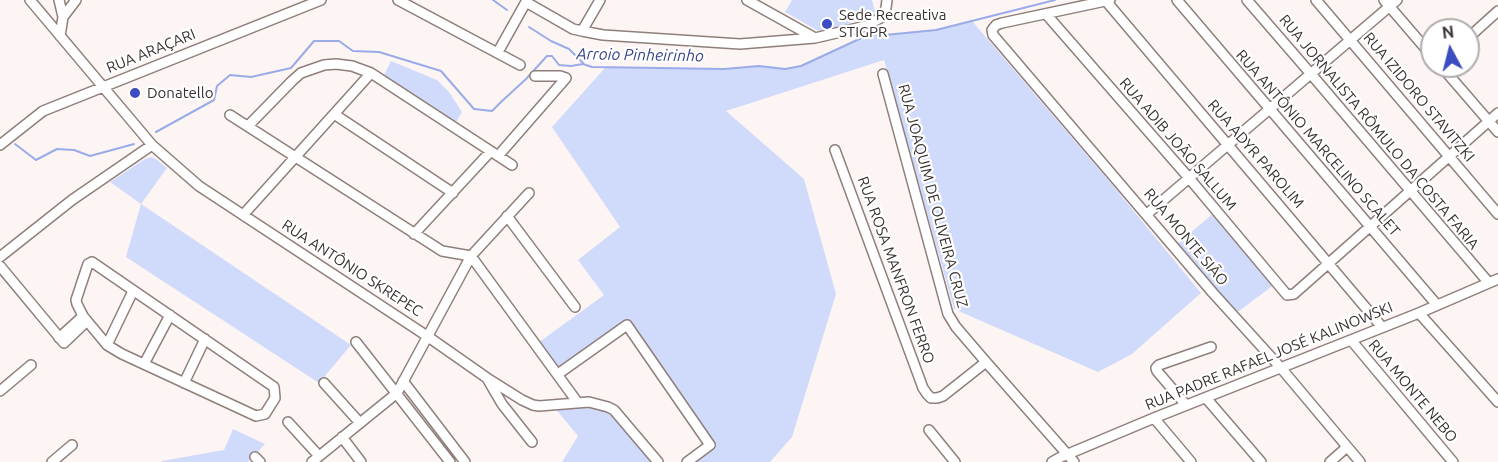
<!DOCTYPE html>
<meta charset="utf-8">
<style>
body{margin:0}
#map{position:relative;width:1498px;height:462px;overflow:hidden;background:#fdf5f3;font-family:Ubuntu,sans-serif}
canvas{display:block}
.north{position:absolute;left:1420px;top:18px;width:60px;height:60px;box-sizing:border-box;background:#fff;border:2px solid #afadac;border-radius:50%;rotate:353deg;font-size:16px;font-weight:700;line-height:24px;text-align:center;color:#38312f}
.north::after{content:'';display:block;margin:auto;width:21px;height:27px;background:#3b4dc0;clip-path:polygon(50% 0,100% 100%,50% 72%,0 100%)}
</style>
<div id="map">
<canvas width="1498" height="462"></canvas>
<div class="north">N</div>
</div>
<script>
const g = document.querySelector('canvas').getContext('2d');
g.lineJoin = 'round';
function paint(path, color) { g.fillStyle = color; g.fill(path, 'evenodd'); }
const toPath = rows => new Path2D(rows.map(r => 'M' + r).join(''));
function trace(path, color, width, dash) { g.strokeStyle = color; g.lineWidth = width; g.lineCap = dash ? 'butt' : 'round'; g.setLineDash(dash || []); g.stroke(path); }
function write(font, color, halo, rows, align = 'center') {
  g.font = font + ' Ubuntu,sans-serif'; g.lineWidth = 4.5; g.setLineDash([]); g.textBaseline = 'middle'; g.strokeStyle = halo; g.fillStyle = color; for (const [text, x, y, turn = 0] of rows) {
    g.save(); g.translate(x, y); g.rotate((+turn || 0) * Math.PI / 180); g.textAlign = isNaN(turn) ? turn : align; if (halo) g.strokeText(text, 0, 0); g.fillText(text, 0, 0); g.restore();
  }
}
const green = toPath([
 [792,0,872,0,875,11,874,15,822,33,785,12],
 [972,21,1109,181,1201,293,1132,354,1098,372,954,309,884,60,726,111,804,179,836,294,792,437,770,462,687,462,710,445,625,322,558,369,538,343,604,295,578,260,620,227,552,127,605,68,723,69,759,66,785,69,801,66,870,34,885,35,936,30],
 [391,61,437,80,449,92,462,112,456,122,384,75],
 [151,157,156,159,167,168,141,204,351,345,319,383,126,257,141,204,110,182,145,159],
 [1215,212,1275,284,1235,314,1176,245],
 [581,405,606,407,610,413,645,452,653,462,562,462,578,436,554,407],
 [233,429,265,444,248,462,162,462,162,461,224,450]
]);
const stream = toPath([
 [493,0,507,10],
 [529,27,551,41,569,49,583,63],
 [156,132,214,100,217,86,230,75,251,77,291,68,314,41,339,41,353,51,379,52,441,71,474,109,492,111,501,102,526,79,547,56,552,56,559,65,571,66,583,64,592,67,724,69,759,66,785,69,801,66,870,34,885,35,936,30,1055,0],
 [15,144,36,160,57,149,74,150,90,156,134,144]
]);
const minor = toPath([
 [30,0,152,145,199,186,427,336,487,378,522,400,533,405,539,406,589,402,608,407,614,410,658,462],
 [59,0,63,17,60,36],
 [398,0,520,65],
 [747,0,815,38],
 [1110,0,1002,23,996,25,992,30,993,35,1213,293,1281,368,1360,462],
 [1177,0,1437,305],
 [1247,0,1311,74,1489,283],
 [1316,0,1498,214],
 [1384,0,1432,56],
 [1106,1,1382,327],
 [526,2,573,29,582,31,603,35,740,44,815,38,866,26,882,17,886,8,887,0],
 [1046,14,1189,178,1287,295,1294,294,1498,113],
 [63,17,76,0],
 [582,31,600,0],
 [1468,38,1498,11],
 [498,52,527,0],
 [1441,66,1498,132],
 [883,74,948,314,956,327,986,362,1074,462],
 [334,114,453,193],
 [230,115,442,251,471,256,578,403],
 [248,126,292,81,301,73,324,65,336,64,352,66,371,73,512,165],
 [0,145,43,111,321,0],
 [835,150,923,388,927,394,931,398,937,398,943,396,986,362],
 [498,156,566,78,560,76,535,76],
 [1147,214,1397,0],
 [243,215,371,73],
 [507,216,575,307],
 [414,234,490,152],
 [0,257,72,200,152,145],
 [92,262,274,387,275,398,265,414,256,416,122,354,107,345,83,316,77,304,76,300,88,264,92,262],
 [0,266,64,343,87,321],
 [1419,313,1498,402],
 [59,338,83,316],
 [1351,340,1453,462],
 [356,342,450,462],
 [107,345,133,291],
 [144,364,170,315],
 [558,374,627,325,710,445,687,462],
 [488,380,502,404,532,442],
 [403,381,465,462],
 [184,383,205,339],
 [324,383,360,423],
 [0,391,31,365],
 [1206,398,1261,462],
 [1186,405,1157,371,1156,368,1159,365,1211,347],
 [1154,418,1191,462],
 [288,422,319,456],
 [929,430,955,462],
 [342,437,361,462],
 [255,457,260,462],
 [52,462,72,445],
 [312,462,397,393,471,256,529,193],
 [1052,462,1061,457,1154,418,1419,313,1498,279],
 [1330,462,1347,447]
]);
const markers = [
 [827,24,6,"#3b4dc0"],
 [135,93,6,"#3b4dc0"]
];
const poiNames = [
 ["Sede Recreativa",839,15],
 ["STIGPR",839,32],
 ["Donatello",147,93]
];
const streetNames = [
 ["RUA ARAÇARI",151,51,-22],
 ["RUA IZIDORO STAVITZKI",1419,97,50],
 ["RUA JORNALISTA RÔMULO DA COSTA FARIA",1379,132,50],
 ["RUA ANTÔNIO MARCELINO SCALET",1318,143,49],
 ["RUA ADIB JOÃO SALLUM",1178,144,49],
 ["RUA ADYR PAROLIM",1256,154,49],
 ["RUA JOAQUIM DE OLIVEIRA CRUZ",933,196,75],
 ["RUA MONTE SIÃO",1186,237,50],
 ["RUA ANTÔNIO SKREPEC",352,268,33],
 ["RUA ROSA MANFRON FERRO",896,270,70],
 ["RUA PADRE RAFAEL JOSÉ KALINOWSKI",1269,356,-22],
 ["RUA MONTE NEBO",1413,391,50]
];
const waterNames = [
 ["Arroio Pinheirinho",640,55,1]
];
paint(green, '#d0dafb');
trace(stream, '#99ace9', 2);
trace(minor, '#8e7f7a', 12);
trace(minor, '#fff', 9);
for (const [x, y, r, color] of markers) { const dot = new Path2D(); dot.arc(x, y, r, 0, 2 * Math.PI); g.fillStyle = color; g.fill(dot); trace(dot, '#fff', 2); }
write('15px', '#38312f', '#fff', poiNames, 'left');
write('15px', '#38312f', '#fff', streetNames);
write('italic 16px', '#36458e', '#fff', waterNames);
</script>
